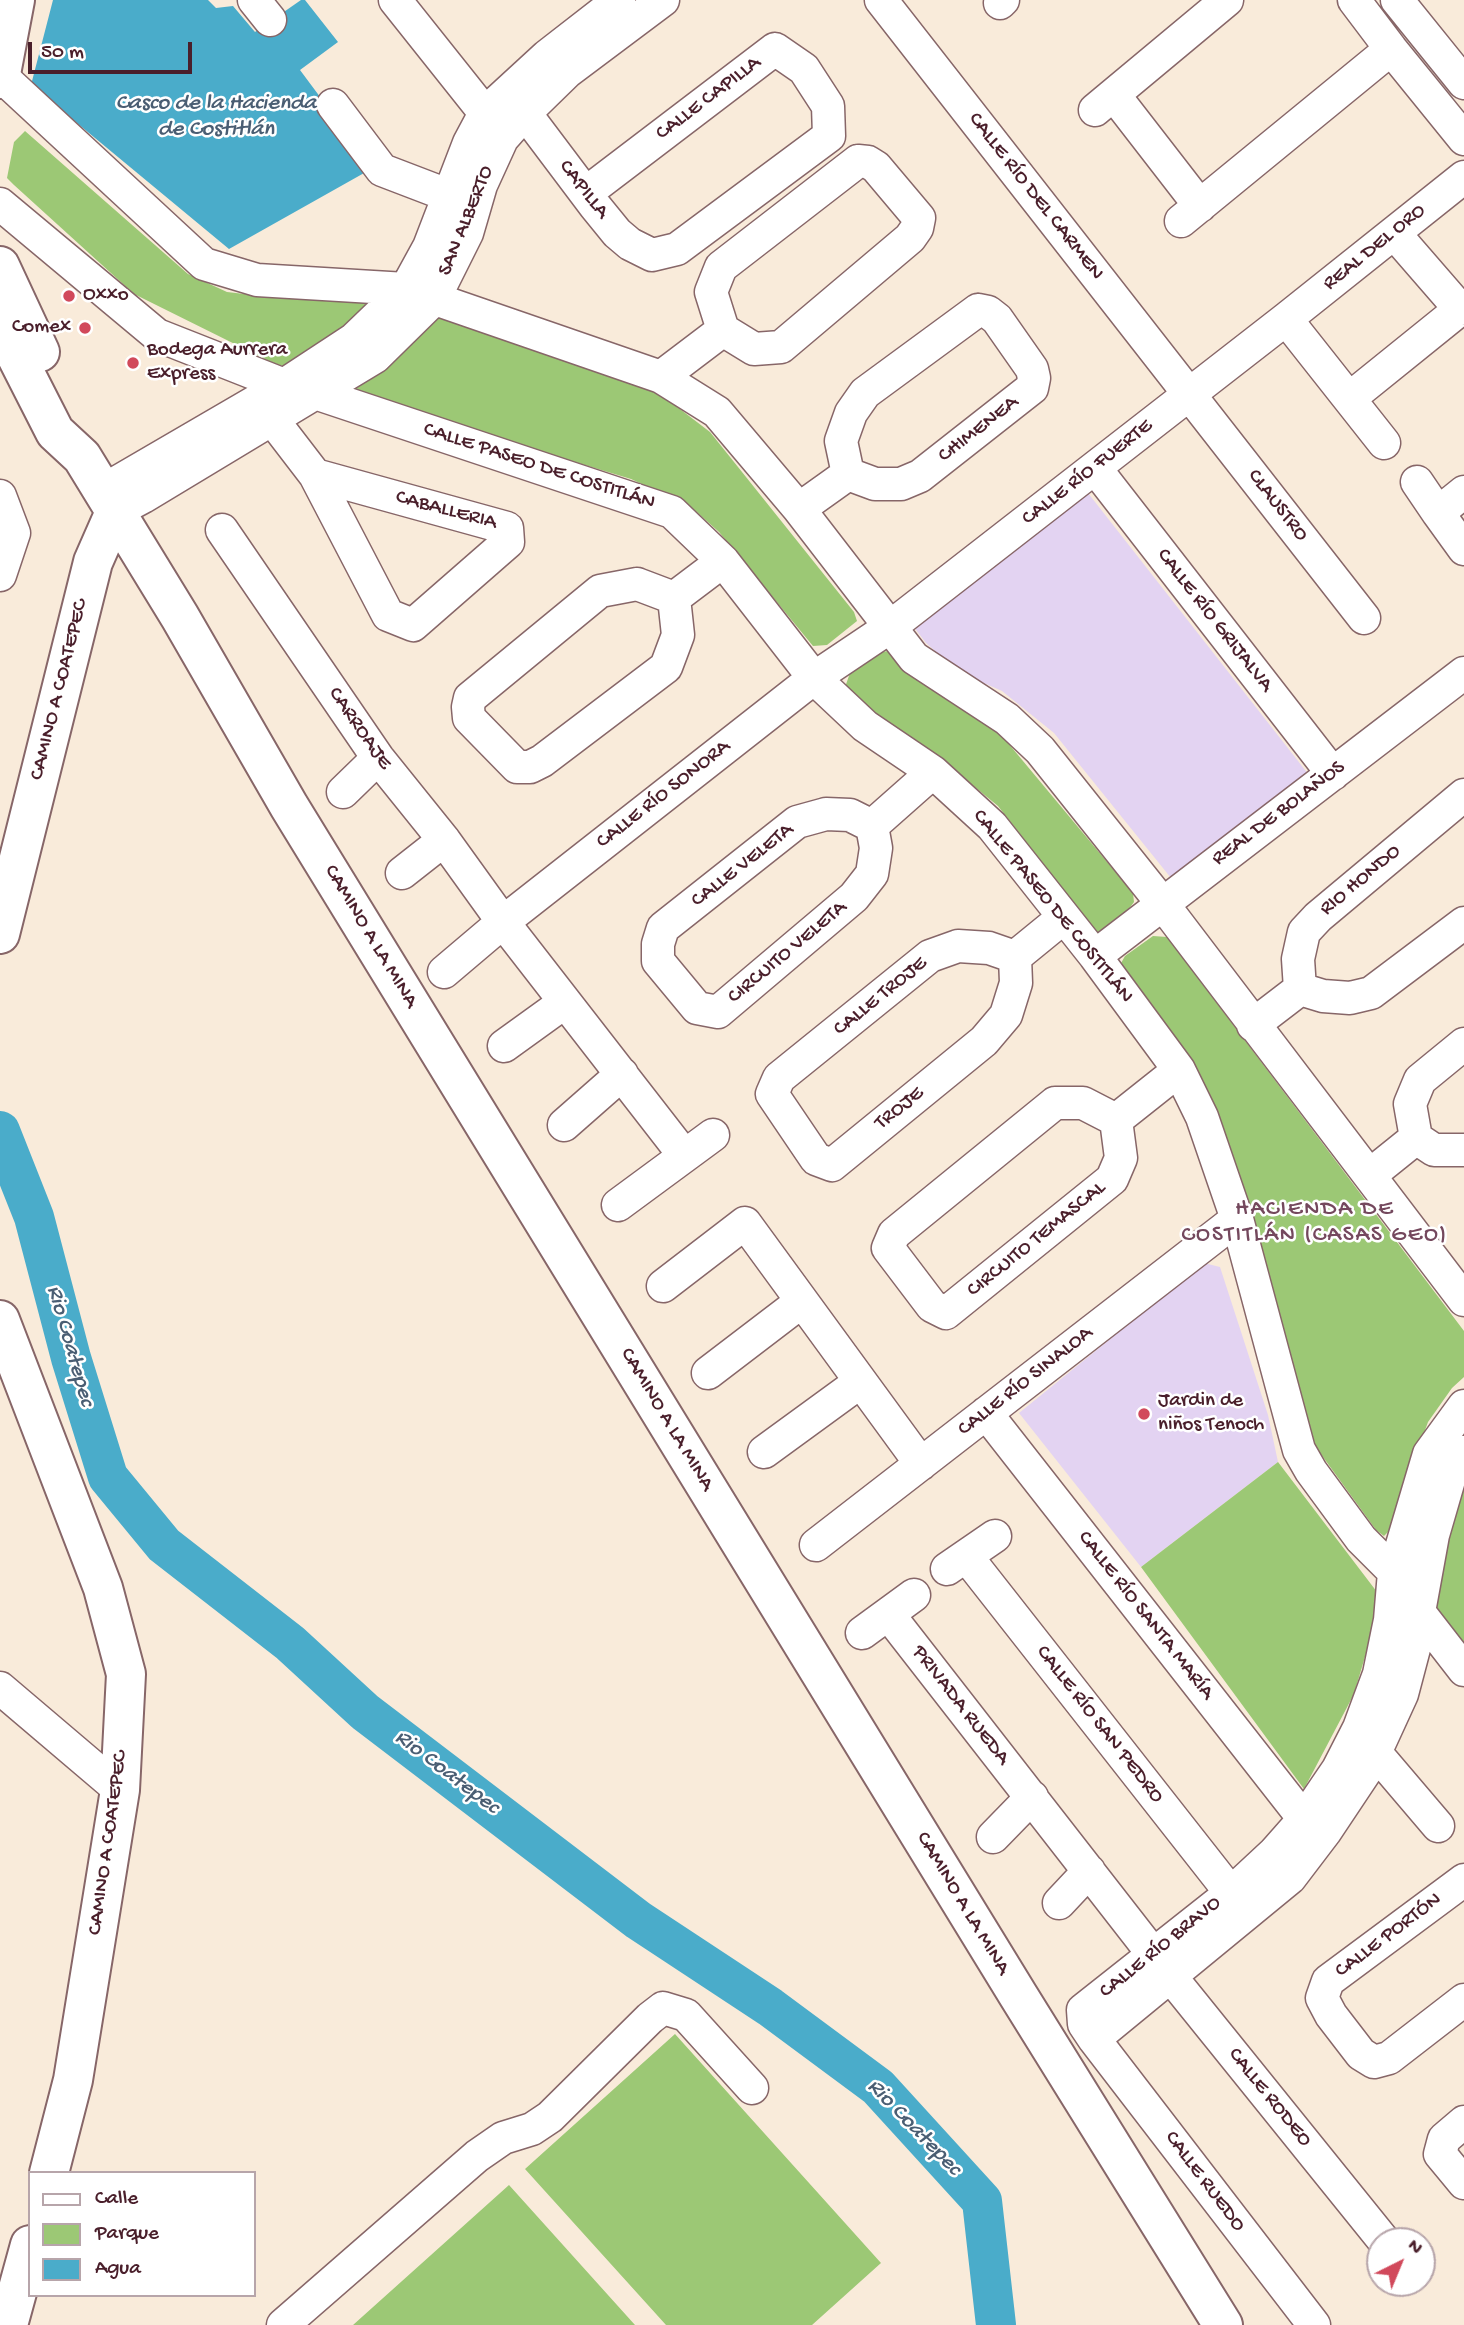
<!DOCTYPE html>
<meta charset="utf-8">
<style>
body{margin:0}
#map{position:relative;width:1464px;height:2325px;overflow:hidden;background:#f9ebda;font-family:"Gochi Hand",sans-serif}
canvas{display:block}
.legend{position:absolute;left:28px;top:2171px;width:228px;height:126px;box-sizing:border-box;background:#fff;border:2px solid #b7a5aa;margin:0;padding:9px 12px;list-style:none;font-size:21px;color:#4a1f2b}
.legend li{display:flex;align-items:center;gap:14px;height:35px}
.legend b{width:35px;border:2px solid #b7a5aa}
.north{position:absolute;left:1366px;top:2227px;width:70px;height:70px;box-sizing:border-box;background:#fff;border:2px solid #b7a5aa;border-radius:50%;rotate:43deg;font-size:19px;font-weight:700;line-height:28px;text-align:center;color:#4a1f2b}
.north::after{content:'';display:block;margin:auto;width:24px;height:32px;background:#d1495b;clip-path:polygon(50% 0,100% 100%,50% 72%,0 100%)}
.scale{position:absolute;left:28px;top:42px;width:164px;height:32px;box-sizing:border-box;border:4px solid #4a1f2b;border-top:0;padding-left:9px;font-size:21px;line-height:24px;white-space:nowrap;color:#4a1f2b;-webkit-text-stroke:5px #fff;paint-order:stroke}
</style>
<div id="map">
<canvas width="1464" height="2325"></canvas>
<ul class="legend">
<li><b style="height:9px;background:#fff"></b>Calle</li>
<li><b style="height:19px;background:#9cc875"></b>Parque</li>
<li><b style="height:19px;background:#4aacca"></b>Agua</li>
</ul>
<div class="north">N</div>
<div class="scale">50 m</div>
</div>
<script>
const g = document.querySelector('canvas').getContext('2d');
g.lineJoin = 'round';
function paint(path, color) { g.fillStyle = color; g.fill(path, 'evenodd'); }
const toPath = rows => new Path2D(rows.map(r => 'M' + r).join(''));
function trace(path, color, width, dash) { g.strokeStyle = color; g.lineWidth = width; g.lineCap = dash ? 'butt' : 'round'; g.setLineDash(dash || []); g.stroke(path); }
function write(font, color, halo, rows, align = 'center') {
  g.font = font + ' "Gochi Hand",sans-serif'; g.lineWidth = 5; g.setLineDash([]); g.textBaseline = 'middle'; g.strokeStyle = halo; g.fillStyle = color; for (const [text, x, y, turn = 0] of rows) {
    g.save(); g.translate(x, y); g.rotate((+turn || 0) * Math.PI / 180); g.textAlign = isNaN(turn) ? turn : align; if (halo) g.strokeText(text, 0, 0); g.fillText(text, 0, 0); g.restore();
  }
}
const built = toPath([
 [1088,493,1309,775,1171,878,1054,733,1002,691,959,672,926,643,913,626],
 [1204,1263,1220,1267,1268,1415,1278,1462,1141,1567,1019,1413]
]);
const green = toPath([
 [25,131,188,274,227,292,270,297,341,300,378,305,286,367,271,362,134,294,14,185,7,178,14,142],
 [437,314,659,393,710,432,854,612,857,621,827,645,813,646,719,532,691,507,631,479,499,439,353,391,398,357],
 [888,651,915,676,1003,737,1133,893,1134,902,1119,922,1098,934,998,806,954,770,889,727,844,690,850,673,870,654],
 [1153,936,1167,937,1464,1331,1464,1377,1452,1388,1428,1422,1388,1532,1384,1536,1376,1530,1315,1446,1261,1274,1120,965,1125,956],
 [1278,1462,1377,1592,1372,1633,1354,1694,1304,1789,1141,1567],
 [1464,1477,1464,1646,1435,1609,1449,1525],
 [675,2034,881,2263,812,2325,666,2325,525,2169],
 [509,2185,635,2325,353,2325]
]);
const water = toPath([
 [53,0,208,0,216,8,233,6,255,32,301,0,305,0,338,42,300,70,373,168,229,249,31,85]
]);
const river = toPath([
 [0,1131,34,1217,71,1358,108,1477,164,1545,290,1643,365,1712,638,1920,770,2007,878,2087,982,2201,996,2325]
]);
const minor = toPath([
 [254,0,270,20],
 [395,0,485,113],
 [881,0,1364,618],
 [1354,0,1391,49,1464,139],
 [1397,0,1464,83],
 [1000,3,1003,0],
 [0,75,204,264,257,280,406,289,661,377,717,412,799,509,914,658,1007,719,1040,750,1162,903,1464,1300],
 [1114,95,1200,206],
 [333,105,382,170,450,196],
 [1095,110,1227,0],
 [525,113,595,206,617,233,630,244,652,255,677,249,829,136,828,106,804,69,775,49,586,193],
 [858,161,868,162,876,167,919,218,917,228,910,238,781,347,754,349,723,330,711,292,721,267,858,161],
 [0,204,157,335,284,385,315,393,672,512,723,561,814,678,865,726,933,772,992,826,1095,956,1179,1070,1202,1117,1237,1219,1299,1450,1311,1471,1361,1539,1394,1572,1419,1612,1464,1670],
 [1181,221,1391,49],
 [1394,233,1460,309],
 [978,310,988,312,997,319,1032,369,1034,378,1032,388,920,476,901,484,875,484,848,474,841,441,851,413,865,393,978,310],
 [1286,319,1384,443],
 [661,377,723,330],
 [1350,398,1464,306],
 [272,419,315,475,388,615,413,625,508,542,507,528,315,475],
 [1095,468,1333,774],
 [1417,482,1438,513],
 [102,491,284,385,354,339,406,289,429,247,469,143,485,113,547,56,619,0],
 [1464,492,1438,513,1464,549],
 [0,496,14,533,0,575],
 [799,509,848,474],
 [115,512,143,497,375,357,434,299,467,233,481,185,502,139,525,113,567,72,663,0],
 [222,530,378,758,444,840,503,922,684,1155],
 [637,584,674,598,678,635,666,667,542,761,530,767,517,767,469,718,468,707,470,698,600,591,637,584],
 [674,598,723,561],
 [343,792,378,758],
 [826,814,850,815,872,826,876,848,872,874,854,897,718,1012,697,1008,658,961,658,944,663,928,797,822,826,814],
 [872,826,933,772],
 [402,873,444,840],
 [958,946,989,948,1015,957,1016,983,1006,1015,984,1041,832,1165,816,1159,772,1094,779,1078,930,956,958,946],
 [1095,956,1464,673],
 [1015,957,1064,917],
 [444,972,503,922,814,678,890,627,1286,319,1464,177],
 [1300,989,1298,959,1304,932,1318,917,1464,795],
 [1300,989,1323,996,1350,998,1371,993,1464,923],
 [1253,1025,1300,989],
 [1464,1044,1420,1080,1410,1104,1416,1138,1434,1150,1464,1150],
 [504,1046,565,1002],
 [1055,1103,1083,1103,1116,1120,1121,1158,1112,1179,946,1313,932,1306,888,1248,894,1234,1055,1103],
 [1116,1120,1179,1070],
 [564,1125,622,1074],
 [1370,1175,1416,1138],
 [618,1205,713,1135],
 [663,1286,745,1223,921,1464],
 [708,1373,801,1302],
 [986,1413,1304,1819],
 [764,1452,860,1382],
 [816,1545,1237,1219],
 [967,1557,1231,1893],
 [947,1569,995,1536],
 [889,1615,1171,1977,1384,2241],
 [862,1633,914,1595],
 [0,1688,120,1790],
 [1375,1752,1438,1826],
 [993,1837,1032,1797],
 [1464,1880,1328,1981,1322,1998,1331,2015,1361,2054,1374,2062,1389,2058,1464,2000],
 [1059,1903,1089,1871],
 [1094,2039,1290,1878,1325,1832,1369,1766,1402,1694,1416,1641,1419,1612,1433,1535,1453,1466,1464,1452],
 [1464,2122,1444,2139,1440,2154,1464,2183],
 [283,2325,477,2156,503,2138,532,2129,550,2117,650,2018,663,2008,686,2015,752,2088],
 [1314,2325,1094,2039,1084,2024,1083,2010,1231,1893,1274,1853,1304,1819,1338,1769,1359,1728,1379,1674,1390,1620,1394,1572,1429,1454,1464,1406]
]);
const major = toPath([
 [0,79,15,0],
 [0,266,40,352],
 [0,324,55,432,82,457,180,617,289,806,1018,1995,1223,2325],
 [0,934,93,562,115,512],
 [0,1320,103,1588,126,1674,120,1790,73,2080,49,2173],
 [8,2325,30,2245]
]);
const markers = [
 [69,296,7,"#d1495b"],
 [85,328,7,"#d1495b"],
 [133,363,7,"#d1495b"],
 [1144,1414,7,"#d1495b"]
];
const streetNames = [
 ["CALLE CAPILLA",709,99,-37],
 ["CAPILLA",583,190,52],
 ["CALLE RÍO DEL CARMEN",1035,197,52],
 ["SAN ALBERTO",467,221,-68],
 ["REAL DEL ORO",1375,248,-39],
 ["CHIMENEA",979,430,-38],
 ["CALLE PASEO DE COSTITLÁN",539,467,18],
 ["CALLE RÍO FUERTE",1088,473,-38],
 ["CLAUSTRO",1277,506,52],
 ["CABALLERIA",446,511,15],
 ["CALLE RÍO GRIJALVA",1214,621,52],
 ["CAMINO A COATEPEC",60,690,-76],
 ["CARROAJE",359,729,55],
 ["CALLE RÍO SONORA",664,795,-38],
 ["REAL DE BOLAÑOS",1279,814,-37],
 ["CALLE VELETA",743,866,-38],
 ["RIO HONDO",1361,881,-40],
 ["CALLE PASEO DE COSTITLÁN",1052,907,51],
 ["CAMINO A LA MINA",370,937,59],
 ["CIRCUITO VELETA",788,953,-40],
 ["CALLE TROJE",881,997,-39],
 ["TROJE",900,1109,-39],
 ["CIRCUITO TEMASCAL",1037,1240,-39],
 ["CALLE RÍO SINALOA",1026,1382,-38],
 ["CAMINO A LA MINA",666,1420,59],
 ["CALLE RÍO SANTA MARÍA",1145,1616,52],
 ["PRIVADA RUEDA",960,1706,52],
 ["CALLE RÍO SAN PEDRO",1099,1725,52],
 ["CAMINO A COATEPEC",109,1843,-82],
 ["CAMINO A LA MINA",962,1904,59],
 ["CALLE PORTÓN",1389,1936,-37],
 ["CALLE RÍO BRAVO",1161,1948,-39],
 ["CALLE RODEO",1269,2098,51],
 ["CALLE RUEDO",1204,2182,53]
];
const poiNames = [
 ["Oxxo",83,296],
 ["Comex",71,328,"right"],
 ["Bodega Aurrera",147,351],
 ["Express",147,375],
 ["Jardin de",1158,1402],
 ["niños Tenoch",1158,1426]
];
const waterNames = [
 ["Casco de la Hacienda",216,104],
 ["de Costitlán",216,130],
 ["Rio Coatepec",69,1346,74],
 ["Rio Coatepec",446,1773,37],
 ["Rio Coatepec",913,2128,46]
];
const neighbourhoodNames = [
 ["HACIENDA DE",1315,1210],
 ["COSTITLÁN (CASAS GEO)",1315,1236]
];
paint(built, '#e3d3f2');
paint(green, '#9cc875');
paint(water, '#4aacca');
trace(river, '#4aacca', 40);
trace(minor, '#876668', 35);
trace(major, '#876668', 42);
trace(minor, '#fff', 32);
trace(major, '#fff', 38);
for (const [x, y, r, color] of markers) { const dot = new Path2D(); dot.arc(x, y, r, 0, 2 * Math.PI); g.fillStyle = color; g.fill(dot); trace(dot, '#fff', 2.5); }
write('21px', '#4a1f2b', '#fff', streetNames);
write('21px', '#4a1f2b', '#fff', poiNames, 'left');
write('italic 23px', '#4a5e73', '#fff', waterNames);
g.letterSpacing = '2px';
write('23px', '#74485d', '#fff', neighbourhoodNames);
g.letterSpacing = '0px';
</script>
